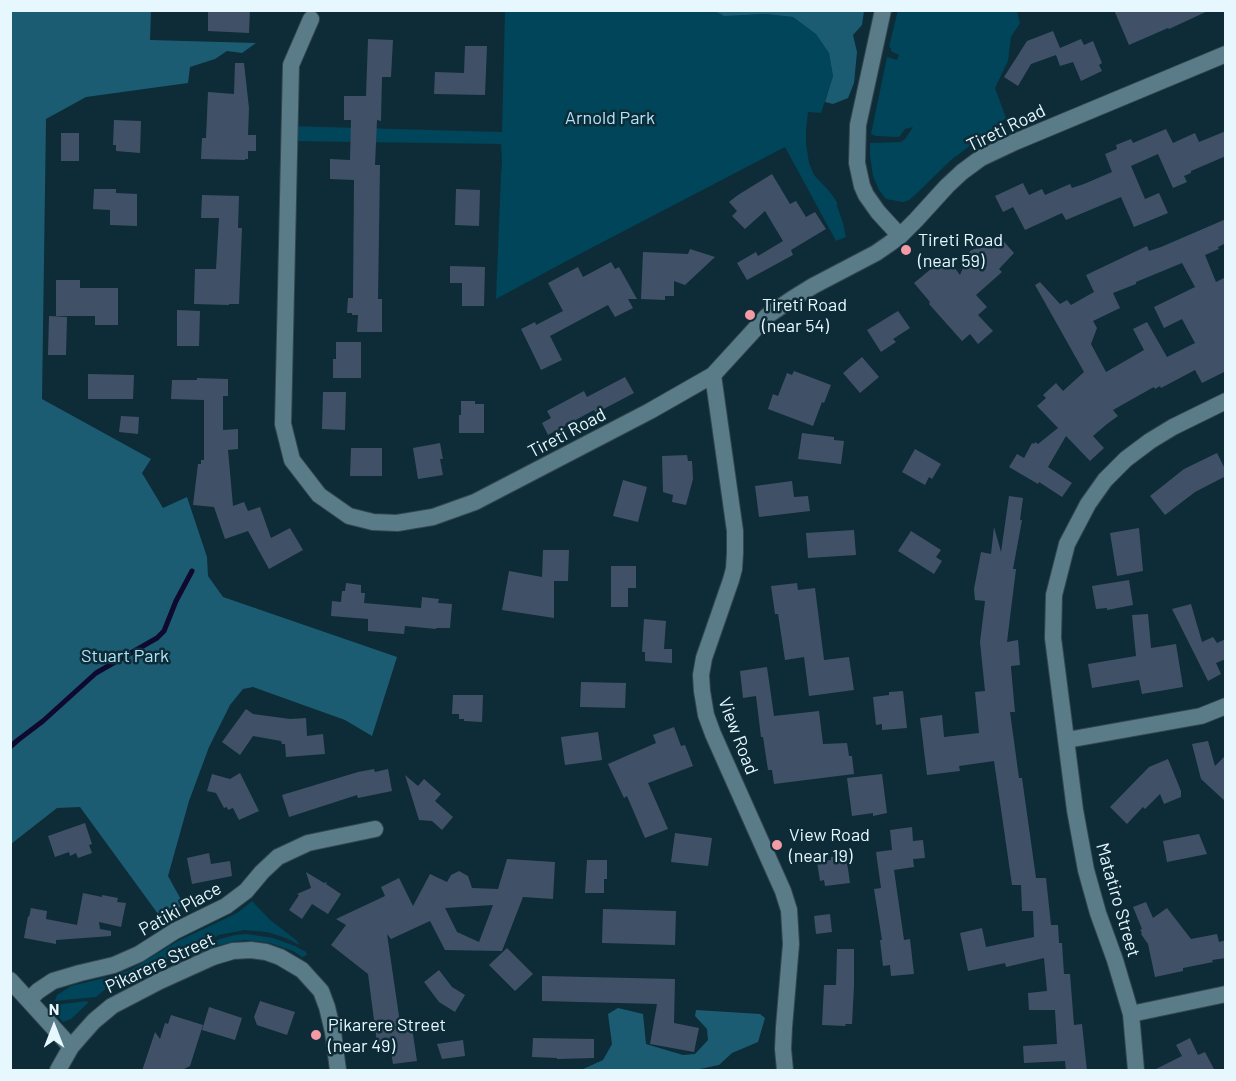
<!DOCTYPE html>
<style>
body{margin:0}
#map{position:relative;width:1236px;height:1081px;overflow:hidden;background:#0d2c37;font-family:Barlow,sans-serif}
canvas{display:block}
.frame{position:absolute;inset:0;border:12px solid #e6f7fe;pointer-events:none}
.north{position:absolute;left:24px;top:997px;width:60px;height:60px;-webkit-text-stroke:4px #0d2c37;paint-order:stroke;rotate:0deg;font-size:16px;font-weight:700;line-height:24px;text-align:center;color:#e6f7fe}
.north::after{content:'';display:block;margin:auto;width:21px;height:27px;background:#e6f7fe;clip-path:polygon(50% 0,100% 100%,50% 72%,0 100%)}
</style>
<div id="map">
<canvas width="1236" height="1081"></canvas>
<div class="frame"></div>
<div class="north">N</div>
</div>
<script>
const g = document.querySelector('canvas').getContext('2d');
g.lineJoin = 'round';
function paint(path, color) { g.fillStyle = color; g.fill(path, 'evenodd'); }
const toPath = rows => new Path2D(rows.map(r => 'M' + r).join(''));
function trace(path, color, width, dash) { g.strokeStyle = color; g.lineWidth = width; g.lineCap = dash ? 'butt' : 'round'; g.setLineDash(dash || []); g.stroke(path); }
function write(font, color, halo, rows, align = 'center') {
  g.font = font + ' Barlow,sans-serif'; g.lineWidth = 5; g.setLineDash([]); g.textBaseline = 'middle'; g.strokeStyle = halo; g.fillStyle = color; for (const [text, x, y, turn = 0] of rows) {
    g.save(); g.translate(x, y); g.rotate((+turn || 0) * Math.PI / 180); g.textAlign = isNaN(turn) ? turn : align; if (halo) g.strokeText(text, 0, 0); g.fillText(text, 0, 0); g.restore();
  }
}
const green = toPath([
 [715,10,724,16,766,14,793,17,817,34,829,53,833,76,821,113,808,112,806,130,806,144,809,163,814,175,829,191,837,202,837,206,843,223,846,237,836,241,785,147,574,257,496,299,501,175,502,162,501,144,289,141,289,126,502,132,505,11],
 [898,10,1017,11,1020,23,1011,37,1008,61,995,88,1006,118,995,126,999,132,971,145,951,160,915,195,909,200,903,202,886,199,879,190,873,176,870,156,870,143,901,142,905,139,913,127,905,129,900,136,898,137,876,136,871,134,887,57,897,60,899,55,891,51,891,48,889,47],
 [252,901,269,919,296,940,300,945,286,938,267,932,244,930,219,935,126,977,108,987,96,997,55,1001,57,995,71,986,113,976,132,969,178,941,237,913],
 [247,934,273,938,295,946,306,952,307,955,302,957,293,951,270,943,244,940,233,942,217,946,195,956,189,954,190,952,220,939,235,935],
 [87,1001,88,1003,71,1019,63,1022,55,1013,54,1008,54,1005]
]);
const forest = toPath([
 [11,10,151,11,150,40,256,43,242,53,227,51,215,59,190,67,188,83,86,97,46,119,42,399,151,459,142,473,163,508,187,497,207,557,208,576,223,597,397,657,372,736,345,720,253,687,243,689,230,705,209,747,189,801,168,876,184,905,161,918,80,807,57,808,11,844],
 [715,11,864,11,862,25,853,35,857,52,854,83,848,98,833,104,825,102,833,76,829,53,816,34,793,17,766,14,724,16],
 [618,1008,643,1014,646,1044,683,1055,695,1054,708,1040,707,1029,695,1016,696,1010,760,1014,765,1018,758,1042,732,1053,719,1065,695,1070,581,1070,603,1060,612,1044,608,1014]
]);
const stream = toPath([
 [10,747,18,740,43,721,96,673,157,638,164,631,176,601,192,571]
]);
const building = toPath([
 [208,10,250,10,249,33,208,31],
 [1114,10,1210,10,1169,29,1168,28,1129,45],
 [1053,31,1060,48,1081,39,1084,45,1093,41,1102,63,1099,65,1102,71,1081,81,1073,62,1060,66,1056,55,1031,64,1018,86,1004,77,1027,41],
 [368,39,393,40,391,77,382,77,381,121,377,120,375,165,380,165,378,299,382,299,382,332,357,332,358,315,352,315,352,313,347,313,348,298,353,298,354,180,330,179,330,159,350,160,351,120,344,120,344,96,366,96],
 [465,46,487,46,485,95,434,94,435,72,464,73],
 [235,63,244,63,249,108,248,135,256,135,256,151,248,151,248,159,245,159,245,160,201,159,202,138,206,138,208,92,234,94],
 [114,120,141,121,140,153,116,151,116,145,113,145],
 [1166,129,1173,143,1195,133,1199,142,1226,131,1226,156,1191,171,1191,173,1184,176,1187,182,1173,188,1158,154,1131,166,1145,199,1159,193,1168,213,1134,227,1121,197,1066,220,1062,213,1025,230,1013,207,1003,212,995,196,1023,183,1029,195,1042,189,1045,195,1070,184,1072,188,1084,184,1112,172,1105,154,1117,149,1116,145,1131,139,1133,143],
 [61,133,79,133,79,161,61,161],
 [772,174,790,204,796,201,806,217,815,212,826,229,791,250,793,255,747,280,737,263,756,252,758,256,783,241,765,211,745,229,732,216,737,211,729,202,738,195],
 [94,189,116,189,116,193,137,194,137,226,110,225,110,210,93,209],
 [456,189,480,190,479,226,455,225],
 [202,195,239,196,238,228,242,228,239,304,229,304,229,305,194,304,195,269,216,269,219,218,201,218],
 [1226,219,1226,243,1218,247,1219,249,1205,255,1216,282,1226,277,1226,371,1202,383,1195,370,1161,388,1160,386,1155,389,1154,387,1152,388,1113,410,1118,416,1107,424,1093,436,1104,448,1090,461,1066,436,1048,467,1072,483,1062,497,1039,482,1038,484,1009,467,1017,454,1024,458,1032,443,1034,444,1035,442,1038,444,1058,428,1037,406,1046,398,1043,395,1056,383,1063,391,1084,372,1035,285,1040,282,1060,304,1067,300,1071,305,1094,292,1086,275,1147,246,1149,251,1161,247],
 [1182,263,1195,287,1154,307,1164,328,1182,319,1195,343,1167,357,1147,322,1133,329,1144,350,1106,372,1091,344,1097,328,1093,321,1120,308,1113,293,1136,284,1136,282],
 [999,236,1014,253,999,269,1002,272,976,295,987,307,978,315,993,331,978,344,970,334,962,341,929,304,930,302,914,283,944,258,949,265,951,263,960,275,970,251,974,249,987,247],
 [690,249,715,257,685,285,674,281,674,296,665,296,665,300,641,299,643,252,688,254],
 [611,262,615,269,619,267,637,299,628,299,633,308,615,317,608,305,550,336,562,360,541,370,521,329,535,322,536,325,563,311,548,283,578,267,583,277],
 [450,266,485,267,484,306,462,306,462,283,450,283],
 [56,280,80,280,80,288,118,288,118,325,95,325,95,316,56,316],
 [177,310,200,311,199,346,177,346],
 [898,311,910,328,893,339,896,342,881,352,867,330],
 [49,316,67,317,66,355,48,355],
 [336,342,361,342,361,378,333,378,333,359,336,359],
 [862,357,879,377,860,393,843,373],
 [794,371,831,385,824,403,822,402,813,426,768,409,773,394,778,396,787,373,792,375],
 [88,374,134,375,133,399,88,399],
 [625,377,634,393,596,413,594,410,548,435,542,423,551,418,547,411,584,391,587,397],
 [197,378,228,379,228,396,223,396,223,430,238,429,238,449,228,450,233,506,244,502,248,511,260,507,271,538,290,528,303,550,269,569,248,531,225,539,214,507,193,505,198,464,201,464,201,460,204,460,204,400,171,399,172,380,197,380],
 [323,392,346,392,345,430,322,429],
 [461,401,475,401,475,404,484,404,484,433,459,433,459,415,461,415],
 [121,416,139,417,138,434,119,432],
 [802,433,834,437,834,440,844,441,841,464,798,459],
 [440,443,443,459,440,459,443,475,418,479,413,448],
 [351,448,382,448,382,476,350,476],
 [915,449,941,464,932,479,929,477,925,485,902,472],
 [1217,453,1226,471,1226,476,1195,492,1165,515,1150,496,1184,469],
 [687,455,688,461,692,461,693,479,686,505,672,502,673,495,663,492,662,456],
 [623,480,647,487,638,522,613,516],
 [792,481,794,497,808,496,810,511,759,517,755,486],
 [1009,496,1023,498,1020,520,1022,520,1013,569,1016,569,1007,642,1018,640,1020,665,1011,666,1011,668,1015,712,1010,712,1019,778,1022,778,1036,878,1046,878,1051,925,1058,925,1059,943,1062,943,1064,974,1070,974,1074,1025,1082,1024,1087,1071,1066,1071,1065,1061,1024,1063,1023,1046,1057,1044,1055,1010,1029,1010,1028,993,1047,991,1044,958,1006,967,1005,963,968,971,960,933,982,928,986,947,1034,937,1033,911,1022,911,1021,885,1012,885,994,761,959,766,960,771,927,775,920,718,942,715,944,737,979,733,975,692,985,691,980,642,985,601,975,600,974,589,981,552,991,554,994,527,1001,552],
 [1139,528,1143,571,1117,576,1110,533],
 [854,530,856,555,808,558,806,533],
 [911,531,941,550,936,557,942,561,934,574,898,551],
 [543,550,569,550,568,581,554,581,554,618,502,610,509,571,542,577],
 [611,566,636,566,636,588,628,588,628,607,611,607],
 [1129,580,1133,605,1107,610,1107,608,1096,609,1092,586],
 [346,583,361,585,361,593,365,593,364,603,421,608,422,597,439,599,438,603,452,604,450,628,436,628,436,629,405,626,404,634,368,631,368,619,331,616,332,601,341,602,342,591,345,591],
 [797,583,798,590,815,588,824,660,849,657,854,690,809,696,804,657,785,660,778,614,775,614,771,586],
 [1191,604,1202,642,1213,637,1217,643,1226,639,1226,659,1216,663,1221,674,1208,681,1172,609],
 [1148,614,1151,648,1176,644,1183,687,1142,694,1139,680,1092,688,1088,664,1136,656,1132,615],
 [644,619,666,621,664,649,672,649,672,663,645,661,645,652,642,652],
 [767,667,774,716,819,711,823,744,847,743,849,756,852,756,854,774,774,784,772,770,768,770,763,737,761,737,756,696,743,698,740,671],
 [581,682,626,683,625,708,580,707],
 [903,691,907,728,882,730,882,724,876,725,873,697,889,695,889,692],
 [453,695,483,695,482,722,464,721,464,719,459,719,459,714,452,714],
 [246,709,253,714,290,719,306,718,307,736,323,734,325,754,286,757,285,744,282,744,281,741,253,736,240,755,222,742],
 [674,727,681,746,685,745,693,766,648,783,668,829,645,838,627,796,624,798,608,764,656,743,653,735],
 [598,732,602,760,565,765,561,737],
 [1208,741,1215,766,1226,755,1226,802,1201,779,1192,744],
 [1168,759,1181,791,1181,797,1164,804,1160,794,1145,809,1143,807,1127,824,1110,807,1149,767],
 [374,769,375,772,388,769,392,791,358,798,357,795,289,817,282,795,358,772],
 [240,773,259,811,239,820,233,808,228,810,227,807,224,808,216,793,207,791,212,774,230,779],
 [882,774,887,813,873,816,873,813,852,816,847,778],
 [405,775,418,786,424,779,441,794,435,801,453,817,442,830,432,821,419,820],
 [85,823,92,844,89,845,92,853,78,858,76,853,70,856,69,852,55,857,48,836],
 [912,827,913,841,923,840,925,858,913,859,914,867,894,870,904,940,910,939,914,974,891,976,890,965,883,966,880,940,882,940,874,889,881,888,876,852,892,850,890,830],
 [675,833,712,838,708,866,671,862],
 [1199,834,1207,854,1167,862,1163,841],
 [209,853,211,864,230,861,232,876,192,884,187,858],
 [846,855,850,883,825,886,824,880,820,881,817,862,831,860,831,857],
 [507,859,555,862,553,899,523,897,502,951,445,950,430,921,391,939,387,934,400,1023,411,1021,417,1061,393,1064,389,1041,377,1043,368,974,331,945,346,925,336,919,385,896,381,887,399,878,413,906,430,874,447,882,451,875,459,871,468,876,472,888,498,889],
 [493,905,479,942,457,932,445,908],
 [587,860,607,860,607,879,604,879,604,893,585,893],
 [306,872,324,883,327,882,326,884,341,894,328,914,312,904,302,919,289,910,299,895,297,894,311,888],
 [83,893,102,897,102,895,118,898,117,902,126,903,121,927,99,922,100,929,111,931,111,936,56,940,56,944,24,938,28,916,29,917,31,908,47,911,46,919,77,925],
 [1146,902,1153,918,1167,908,1191,939,1217,934,1219,942,1226,940,1226,958,1212,960,1213,962,1183,968,1183,971,1155,977,1148,944,1141,934,1142,933,1140,930,1142,929,1133,907],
 [603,909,676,911,675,945,602,943],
 [830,914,832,932,816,934,814,916],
 [507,948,533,974,515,991,489,965],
 [837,949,854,949,854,986,852,1024,845,1024,846,1026,822,1025,824,985,836,985],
 [439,970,452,987,465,995,455,1012,439,1002,424,982],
 [542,976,675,979,674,1023,699,1028,694,1052,650,1044,657,1004,542,1001],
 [260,1001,295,1012,287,1035,257,1025,254,1017],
 [209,1007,242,1018,235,1040,202,1030],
 [171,1015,203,1025,190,1066,180,1071,142,1071,155,1032,160,1039,165,1023,168,1024],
 [533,1038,594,1039,594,1058,557,1059,557,1058,532,1057],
 [1190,1038,1198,1055,1205,1052,1215,1071,1152,1071,1182,1056,1176,1045],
 [463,1040,465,1056,442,1059,437,1044]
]);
const street = toPath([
 [883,10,858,125,857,163,862,186,866,195,878,212,900,236],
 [311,19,291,65,283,424,292,460,319,495,349,516,373,522,397,523,433,517,475,502,650,411,713,375,767,316,792,299,813,286,876,253,889,244,900,236,916,220,947,186,962,172,981,158,1015,142,1226,54],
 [713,375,735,531,735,553,734,569,731,580,704,658,701,675,702,691,706,715,713,734,783,891,789,910,791,944,784,1027,783,1049,785,1070],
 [1067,740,1201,716,1226,706],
 [10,980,71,1047],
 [29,1000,38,991,53,981,80,973,114,965,139,954,175,931,226,906,246,891,262,872,278,857,308,843,375,829],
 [1131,1014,1226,994],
 [58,1070,71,1047,85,1031,94,1021,112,1006,160,981,213,957,233,951,251,950,266,952,280,957,302,970,321,991,327,1007,333,1032,338,1070],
 [1136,1070,1131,1014,1115,960,1098,913,1086,870,1075,810,1053,638,1054,595,1067,544,1088,504,1105,480,1126,459,1150,441,1173,427,1226,401]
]);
const markers = [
 [906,250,6,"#f49aa5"],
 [750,315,6,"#f49aa5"],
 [777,845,6,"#f49aa5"],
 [316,1035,6,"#f49aa5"]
];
const parkNames = [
 ["Arnold Park",610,118],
 ["Stuart Park",125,656]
];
const streetNames = [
 ["Tireti Road",1006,128,-26],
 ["Tireti Road",567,433,-28],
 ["View Road",738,736,69],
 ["Matatiro Street",1118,900,74],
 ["Patiki Place",180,909,-29],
 ["Pikarere Street",160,963,-25]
];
const poiNames = [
 ["Tireti Road",918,240],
 ["(near 59)",918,261],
 ["Tireti Road",762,305],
 ["(near 54)",762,326],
 ["View Road",789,835],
 ["(near 19)",789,856],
 ["Pikarere Street",328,1025],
 ["(near 49)",328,1046]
];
paint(green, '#004559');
paint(forest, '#1c5c72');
trace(stream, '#0f092f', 5);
paint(building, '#405167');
trace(street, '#33464e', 18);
trace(street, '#5a7b88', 16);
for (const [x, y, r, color] of markers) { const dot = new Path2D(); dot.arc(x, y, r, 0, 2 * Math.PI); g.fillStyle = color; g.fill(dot); trace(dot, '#0d2c37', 2); }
write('18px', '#afe4f9', '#0d2c37', parkNames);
write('18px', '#e6f7fe', '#0d2c37', streetNames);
write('18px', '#e6f7fe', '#0d2c37', poiNames, 'left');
</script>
